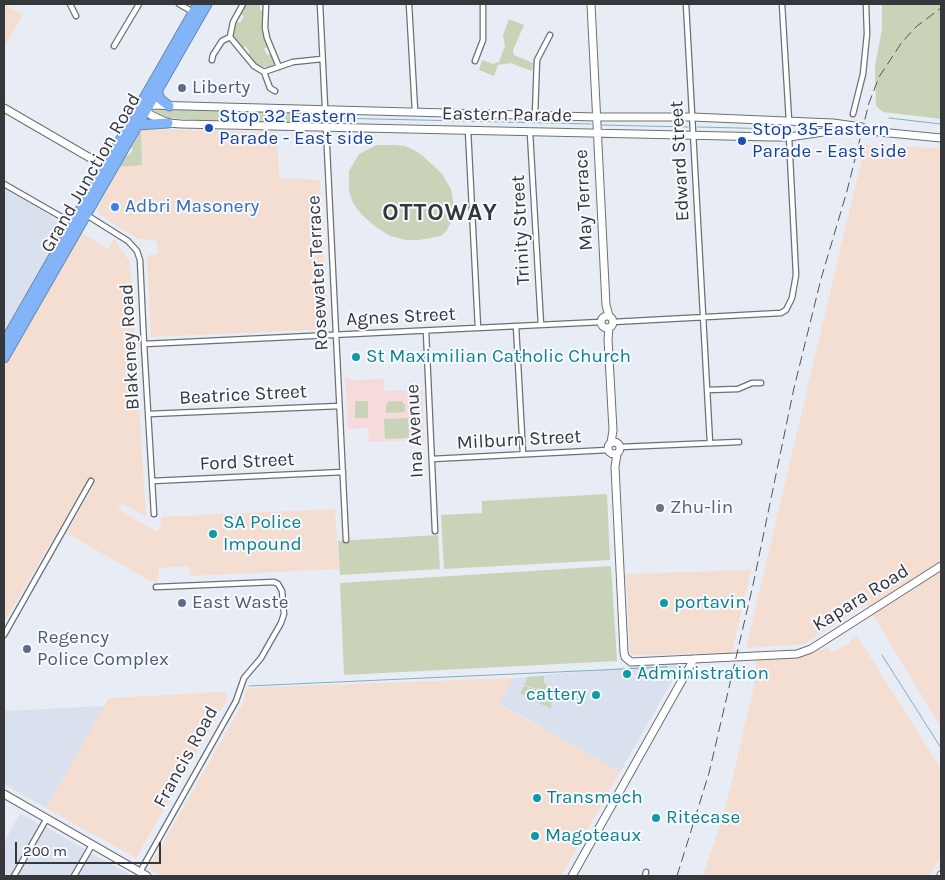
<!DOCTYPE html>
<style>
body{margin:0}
#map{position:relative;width:945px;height:880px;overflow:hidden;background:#e8ecf4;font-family:Karla,sans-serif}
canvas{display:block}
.frame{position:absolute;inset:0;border:5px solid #35373a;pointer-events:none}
.scale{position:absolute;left:15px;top:842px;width:146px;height:22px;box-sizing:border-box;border:2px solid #35373a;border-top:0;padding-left:6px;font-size:15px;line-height:18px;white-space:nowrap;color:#35373a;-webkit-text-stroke:4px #f7f9fe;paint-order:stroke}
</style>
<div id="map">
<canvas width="945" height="880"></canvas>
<div class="frame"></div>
<div class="scale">200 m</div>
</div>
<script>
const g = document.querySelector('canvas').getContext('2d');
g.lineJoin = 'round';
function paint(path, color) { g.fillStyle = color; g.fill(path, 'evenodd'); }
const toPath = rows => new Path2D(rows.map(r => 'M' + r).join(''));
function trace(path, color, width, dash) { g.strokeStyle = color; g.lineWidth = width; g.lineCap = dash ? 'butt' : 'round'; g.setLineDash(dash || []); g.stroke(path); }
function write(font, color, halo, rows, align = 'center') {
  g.font = font + ' Karla,sans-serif'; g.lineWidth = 4; g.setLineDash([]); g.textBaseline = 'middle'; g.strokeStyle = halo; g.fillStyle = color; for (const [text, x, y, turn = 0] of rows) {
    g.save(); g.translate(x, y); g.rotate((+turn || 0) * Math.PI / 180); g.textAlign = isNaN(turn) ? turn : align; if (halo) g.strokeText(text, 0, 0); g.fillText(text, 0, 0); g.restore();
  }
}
const built = toPath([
 [4,188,62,223,64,227,4,332],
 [683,662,620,772,499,703,513,678],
 [105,706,46,808,4,784,4,711],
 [20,813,39,824,10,876,4,876,4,843],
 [46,827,86,850,70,876,18,876],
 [90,853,128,873,127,876,77,876]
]);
const industrial = toPath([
 [4,4,23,15,4,47],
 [143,129,277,132,279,178,320,180,328,329,151,337,147,256,149,255,157,255,157,241,138,239,100,215,97,210,119,167,142,165,141,130],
 [865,145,941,148,941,727,866,604,804,644,746,648],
 [81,233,108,249,114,239,130,262,146,517,122,503,118,509,157,532,161,524,161,517,335,509,339,569,190,576,189,566,159,568,157,582,148,580,67,533,94,485,87,481,4,622,4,369],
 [751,570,732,653,633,655,630,653,626,574],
 [857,636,941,769,941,857,929,876,703,876,721,823,733,777,755,682,756,660,806,655,828,647,832,652,850,643,850,641],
 [513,678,499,704,620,772,561,876,162,876,151,870,150,866,244,701,247,688],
 [224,692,228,698,136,858,46,808,109,698]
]);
const education = toPath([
 [345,377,353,380,384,379,384,391,422,389,424,440,369,442,368,428,348,429]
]);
const green = toPath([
 [246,4,260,4,260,10,264,11,269,47,264,48,267,55,271,54,274,63,272,68,258,66,247,55,250,52,245,46,242,49,235,40,233,34,235,23,236,21,240,23,244,16,240,14],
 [882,4,941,4,941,119,883,112,876,106,875,66,882,29],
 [509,19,524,25,513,50,514,55,533,63,532,71,510,63,498,65,494,76,479,70,482,60,493,64,499,62,505,46,503,35],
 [164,109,316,113,320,115,321,121,318,124,207,121,169,118,153,113,155,110],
 [141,130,142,165,119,167,125,157,130,154,133,149,131,148],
 [377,145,395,145,405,146,416,151,424,157,442,174,451,189,455,212,447,230,441,236,419,240,406,240,390,236,376,227,362,215,353,203,349,191,349,171,359,154],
 [355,401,368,401,368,418,355,418],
 [402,401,403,404,405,404,405,412,386,413,386,405,388,405,387,402],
 [408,418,409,438,385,439,384,419],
 [607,494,610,560,444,569,441,515,482,513,482,501],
 [438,535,440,569,340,575,338,541],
 [611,566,617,661,344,675,340,583],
 [544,676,544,682,552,693,524,685,528,677],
 [524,686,552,694,551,709,520,693]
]);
const stream = toPath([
 [333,118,591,124],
 [889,118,941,124],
 [602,125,688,127],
 [698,127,780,129],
 [882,655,941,748],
 [249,686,667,667]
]);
const street = toPath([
 [70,4,76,16],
 [179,4,193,12],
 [266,4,265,28,267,38,279,67],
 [320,4,346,540],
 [409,4,415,111],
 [686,4,710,443],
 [782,4,789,121],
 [230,37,254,66,264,72,293,62,322,59],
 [114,46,139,4],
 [212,60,213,55,222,41,230,37,233,22,243,4],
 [475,61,483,40,483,4],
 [264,72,270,88,275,91],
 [535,114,537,60,550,35],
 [853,114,863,74,867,34,866,4],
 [468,130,478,328],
 [530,133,541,325],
 [4,184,72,223],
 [85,214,128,241,137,251,140,260,144,344,154,514],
 [613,322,781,313,786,310,792,298,796,275,789,137],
 [516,326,523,454],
 [426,331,435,531],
 [144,344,601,322],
 [707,390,738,389,752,383,761,383],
 [149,414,339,406],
 [620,447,739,442],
 [432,459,608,450],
 [152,481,343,472],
 [4,635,91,481],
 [140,872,236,701,244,678,261,658,281,623,284,614,282,591,278,584,274,582,156,587],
 [14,876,47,818],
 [74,876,92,845],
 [645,876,646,872]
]);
const secondary = toPath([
 [591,4,606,305,609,316],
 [149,105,596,117,692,117,833,123,862,127],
 [4,108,104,166],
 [143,108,151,115,168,123,181,124,772,137,789,137,837,130,859,130,941,138],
 '601 322a6 6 0 1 1 12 0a6 6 0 1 1-12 0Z',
 [609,328,608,339,613,430,611,443],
 '608 448a6 6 0 1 1 12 0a6 6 0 1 1-12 0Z',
 [617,454,615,467,624,652,625,657,631,662,797,654,811,649,941,566],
 [4,794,147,876],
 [572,876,694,659],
 [941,876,941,875]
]);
const highway = toPath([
 [157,90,160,99,169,106],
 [137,125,168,123],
 [4,343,198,4],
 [4,358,207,4]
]);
const rail = toPath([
 [677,876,709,773,753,585,794,388,821,279,847,191,869,103,879,77,902,42,917,26,941,8]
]);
const markers = [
 [182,88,5,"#5c6f8a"],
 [209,128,5,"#1a4fb4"],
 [742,141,5,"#1a4fb4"],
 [115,207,5,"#3f7fe0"],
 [356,357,5,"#0f9aa8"],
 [660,508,5,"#6b7280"],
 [213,534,5,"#0f9aa8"],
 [182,603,5,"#5c6f8a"],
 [664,603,5,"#0f9aa8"],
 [27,649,5,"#5c6f8a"],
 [627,674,5,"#0f9aa8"],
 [596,695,5,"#0f9aa8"],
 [537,798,5,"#0f9aa8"],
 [656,818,5,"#0f9aa8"],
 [535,836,5,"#0f9aa8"]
];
const serviceNames = [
 ["Liberty",192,88],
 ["East Waste",192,603],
 ["Regency",37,638],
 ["Police Complex",37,660]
];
const streetNames = [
 ["Eastern Parade",507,115,1],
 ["Edward Street",680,161,-93],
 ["Grand Junction Road",91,173,-60],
 ["May Terrace",584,200,-93],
 ["Trinity Street",521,230,-93],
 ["Rosewater Terrace",318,273,-93],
 ["Agnes Street",401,317,-3],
 ["Blakeney Road",130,347,-93],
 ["Beatrice Street",243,395,-3],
 ["Ina Avenue",415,431,-93],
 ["Milburn Street",519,440,-3],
 ["Ford Street",247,462,-3],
 ["Kapara Road",861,598,-32],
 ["Francis Road",186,757,-61]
];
const transitNames = [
 ["Stop 32 Eastern",219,117],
 ["Parade - East side",219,139],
 ["Stop 35 Eastern",752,130],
 ["Parade - East side",752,152]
];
const shopNames = [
 ["Adbri Masonery",125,207]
];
const cultureNames = [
 ["St Maximilian Catholic Church",366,357],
 ["SA Police",223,523],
 ["Impound",223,545],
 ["portavin",674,603],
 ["Administration",637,674],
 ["cattery",586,695,"right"],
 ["Transmech",547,798],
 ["Ritecase",666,818],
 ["Magoteaux",545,836]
];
const worshipNames = [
 ["Zhu-lin",670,508]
];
const districtNames = [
 ["OTTOWAY",440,213]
];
paint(built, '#d9e1ef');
paint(industrial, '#f4ddd1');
paint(education, '#f6dbdc');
paint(green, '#c9d3b7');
trace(stream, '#80afbf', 1);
trace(street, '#6c7077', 7);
trace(secondary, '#6c7077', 9);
trace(highway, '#6888b5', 11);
trace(street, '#fff', 4.5);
trace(secondary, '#fff', 7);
trace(highway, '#83b4f7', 9);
trace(rail, '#515458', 1, [10, 5]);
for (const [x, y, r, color] of markers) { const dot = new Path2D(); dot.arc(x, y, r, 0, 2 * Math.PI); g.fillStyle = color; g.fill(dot); trace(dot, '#f7f9fe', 2); }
write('19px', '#4e5e75', '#f7f9fe', serviceNames, 'left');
write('19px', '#35373a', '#f7f9fe', streetNames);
write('19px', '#164399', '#f7f9fe', transitNames, 'left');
write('19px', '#366cbe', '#f7f9fe', shopNames, 'left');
write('19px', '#0d838f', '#f7f9fe', cultureNames, 'left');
write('19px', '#5b616d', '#f7f9fe', worshipNames, 'left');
g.letterSpacing = '1px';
write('bold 24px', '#35373a', '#f7f9fe', districtNames);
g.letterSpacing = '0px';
</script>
